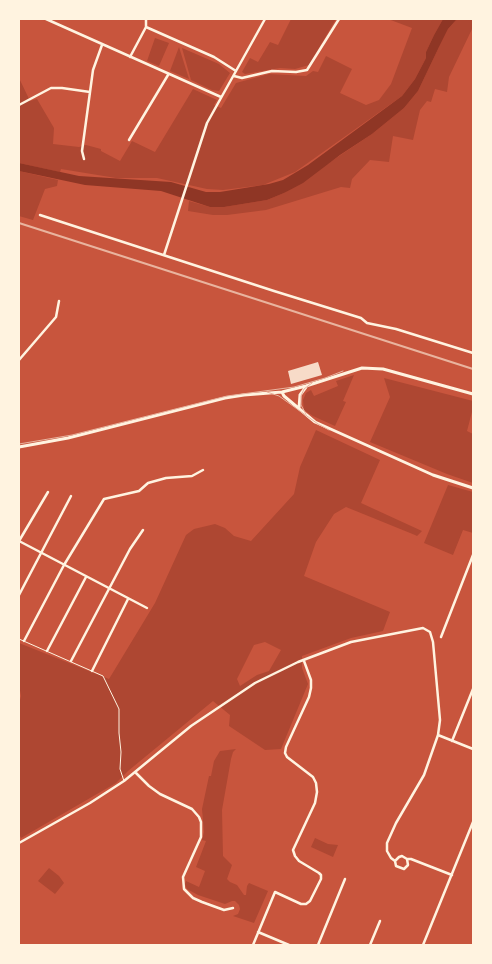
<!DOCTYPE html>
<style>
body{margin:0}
#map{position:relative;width:492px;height:964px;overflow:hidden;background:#c8553d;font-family:Lora,serif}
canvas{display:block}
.frame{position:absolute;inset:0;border:20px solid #fff3e0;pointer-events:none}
</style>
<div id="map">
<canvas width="492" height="964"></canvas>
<div class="frame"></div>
</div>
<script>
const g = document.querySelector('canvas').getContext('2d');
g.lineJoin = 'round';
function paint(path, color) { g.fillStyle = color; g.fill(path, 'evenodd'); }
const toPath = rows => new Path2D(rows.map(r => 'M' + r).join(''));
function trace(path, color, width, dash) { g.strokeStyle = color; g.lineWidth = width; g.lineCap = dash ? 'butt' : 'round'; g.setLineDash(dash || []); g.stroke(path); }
const green = toPath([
 [291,19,336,19,309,65,295,69,280,68,245,74,242,72,250,58,258,62,270,42,278,45],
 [388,19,443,19,434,35,426,52,426,58,415,79,402,96,295,172,263,185,223,190,207,189,157,178,116,178,61,169,60,172,19,163,19,78,30,101,37,99,54,128,53,144,79,147,86,145,101,149,101,151,120,161,132,141,155,152,193,89,217,100,214,105,221,108,236,83,269,74,306,76,313,71,318,72,326,56,352,69,340,93,366,105,379,100,391,84,412,28],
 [457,19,473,19,473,27,449,77,447,92,435,89,431,102,427,101,420,110,413,140,393,136,389,162,370,160,352,179,350,188,341,187,266,210,227,215,213,215,188,211,189,201,210,207,224,207,267,200,284,193,372,134,404,108,418,91,439,47,448,29],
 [155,38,169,43,159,66,147,61],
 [179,47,189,79,170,71],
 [182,48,219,64,230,73,219,91,212,90,191,80],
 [19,171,58,180,57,186,45,189,33,220,19,216],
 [354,375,343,401,346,402,335,426,313,416,304,410,303,400,306,393,311,390,314,396,338,386,336,381],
 [384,378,473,401,473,408,467,431,473,434,473,483,447,474,370,442,390,397],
 [316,430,380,460,361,503,422,531,417,536,415,535,346,507,334,514,316,542,304,576,390,612,383,631,351,638,302,656,302,668,308,684,281,749,265,750,229,726,230,715,213,701,128,771,116,783,21,838,19,834,19,704,21,696,19,685,19,643,109,679,155,603,186,535,194,529,215,524,225,528,234,536,251,541,294,494,300,467],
 [265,642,281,650,269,671,257,675,240,686,237,679,254,645],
 [448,485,473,492,473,533,463,530,453,555,424,543],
 [236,749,233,752,231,759,222,810,223,856,232,865,227,879,230,882,237,885,244,895,246,895,247,886,249,883,268,891,254,923,233,916,238,914,240,909,239,905,235,901,232,901,225,904,198,895,187,889,185,884,186,881,199,887,205,871,196,867,206,841,202,840,204,832,202,809,209,776,211,776,214,761,220,751],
 [315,838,328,844,338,845,333,857,311,847],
 [49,868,59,876,64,883,55,894,38,881]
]);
const water = toPath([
 [443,19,457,19,448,29,439,47,418,91,404,108,372,134,340,155,303,183,284,193,267,200,224,207,210,207,161,191,85,185,19,171,19,163,79,176,171,182,206,192,220,192,269,184,283,180,308,165,402,96,415,79,426,58,426,52,434,35]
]);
const building = toPath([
 [318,362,322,375,291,384,288,371]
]);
const service = toPath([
 [19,639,103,676,119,709,119,733,121,752,120,769,124,781]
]);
const minor = toPath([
 [46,19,221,97],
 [146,27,214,57,236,71],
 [130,57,146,27,146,19],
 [234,76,242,78,272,71,296,72,307,70,339,19],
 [19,105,51,88,62,88,90,92],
 [129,140,168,75],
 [84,159,82,151,93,70,102,45],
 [40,215,274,291,361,318,367,323,396,329,473,353],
 [164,255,207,123,265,19],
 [19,360,56,317,59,301],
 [19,541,147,608],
 [19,541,48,492],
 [19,595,71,496],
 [441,637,473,555],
 [24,641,64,565,104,499,139,491,148,483,166,478,192,476,203,470],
 [47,651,86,577],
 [71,661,130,549,143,530],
 [92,671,128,599],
 [438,735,473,749],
 [452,741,473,689],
 [135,772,149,786,160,794,192,809,199,817,201,822,201,837,183,877,184,889,193,898,202,902,224,910,233,908],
 [19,843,90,803,124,781,191,726,255,683,298,662,351,642,423,628,430,632,433,642,440,720,438,735,424,775,396,823,387,843,387,851,391,858,395,861,396,866,404,869,408,865,407,859,402,856,399,857,395,861],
 [407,859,411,859,452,875],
 [258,932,289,945],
 [253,945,275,892,301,904,306,904,310,901,321,879,321,875,319,873,299,861,295,856,293,850,315,803,317,792,316,783,313,777,287,757,285,753,286,747,309,697,311,688,311,680,304,661],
 [318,945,345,879],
 [370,945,380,921],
 [423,945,473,822]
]);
const tertiary = toPath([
 [282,392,284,396,315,422,433,475,473,488],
 [299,408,300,395,306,387],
 [19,447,68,438,225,398,244,395,282,392,306,386,362,368,383,369,473,394]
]);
const tram = toPath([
 [267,392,279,396,318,424,329,430],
 [306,414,301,405,301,396,304,389,312,383],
 [19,444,72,435,227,396,294,387,325,378,343,371]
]);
const rail = toPath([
 [19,223,473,369]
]);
paint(green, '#ae4732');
paint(water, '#8f3625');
paint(building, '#f7dbc8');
trace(service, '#fff3e0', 1);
trace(minor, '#fff3e0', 2.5);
trace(tertiary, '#fff3e0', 3);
trace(tram, '#e9b49f', 1);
trace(rail, '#e9b49f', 2);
</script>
